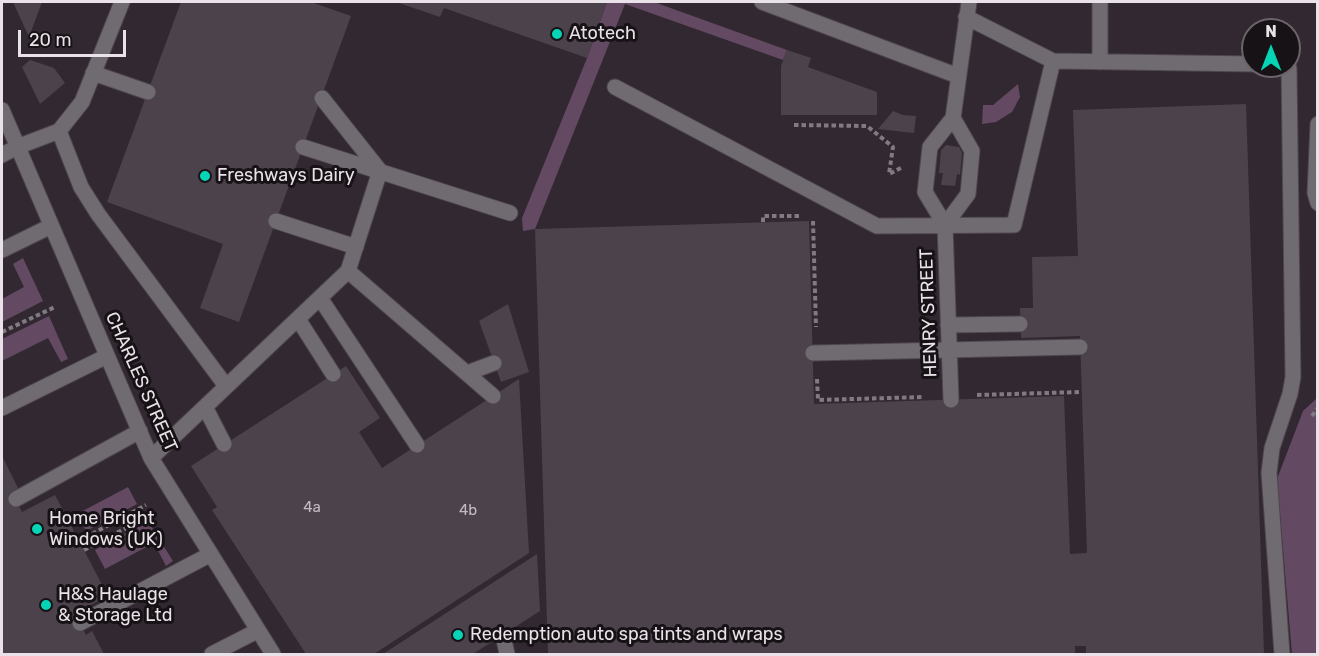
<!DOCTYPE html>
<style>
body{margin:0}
#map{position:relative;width:1319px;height:656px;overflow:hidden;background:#312831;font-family:Rubik,sans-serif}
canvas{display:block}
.frame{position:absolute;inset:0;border:3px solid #e9e2e8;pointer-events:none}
.north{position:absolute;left:1241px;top:18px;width:60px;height:60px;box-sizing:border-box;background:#171216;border:2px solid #6b656a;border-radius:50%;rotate:0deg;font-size:16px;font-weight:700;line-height:24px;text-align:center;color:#e9e2e8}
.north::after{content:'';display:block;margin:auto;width:21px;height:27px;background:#05d5b6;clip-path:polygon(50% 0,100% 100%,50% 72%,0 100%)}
.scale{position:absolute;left:18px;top:30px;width:108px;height:27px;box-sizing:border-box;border:3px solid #e9e2e8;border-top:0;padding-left:8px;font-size:18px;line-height:21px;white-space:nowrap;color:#e9e2e8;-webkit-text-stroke:4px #171216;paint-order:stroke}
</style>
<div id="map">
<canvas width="1319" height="656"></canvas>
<div class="frame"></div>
<div class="north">N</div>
<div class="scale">20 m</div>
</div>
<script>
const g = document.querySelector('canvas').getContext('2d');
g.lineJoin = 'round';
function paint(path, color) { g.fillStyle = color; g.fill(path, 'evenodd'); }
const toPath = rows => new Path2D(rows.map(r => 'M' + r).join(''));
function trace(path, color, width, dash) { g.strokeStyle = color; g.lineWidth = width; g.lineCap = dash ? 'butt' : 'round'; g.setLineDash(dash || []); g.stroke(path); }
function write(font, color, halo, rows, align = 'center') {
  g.font = font + ' Rubik,sans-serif'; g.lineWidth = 6; g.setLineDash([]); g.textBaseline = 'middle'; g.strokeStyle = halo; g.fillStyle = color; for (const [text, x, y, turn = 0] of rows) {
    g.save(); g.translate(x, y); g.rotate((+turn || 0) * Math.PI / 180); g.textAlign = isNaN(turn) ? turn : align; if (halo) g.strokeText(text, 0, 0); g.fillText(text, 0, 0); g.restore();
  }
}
const green = toPath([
 [607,2,654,2,787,50,783,60,625,4,535,229,523,231,522,218,587,58],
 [1018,84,1020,97,1012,112,996,122,982,124,983,105,993,105],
 [23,258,43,301,2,322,2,299,24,287,13,264],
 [49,316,68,359,61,362,48,338,2,361,2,339],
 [1317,398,1317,654,1292,654,1277,479,1303,411],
 [128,487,137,504,86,531,77,514],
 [148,521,173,561,166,566,154,543,105,569,95,550]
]);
const building = toPath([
 [13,2,42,2,29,37],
 [181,2,311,2,351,16,239,322,200,308,223,244,107,202],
 [396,2,607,2,587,58,444,8,440,17],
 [787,50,811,58,808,67,877,92,877,115,781,115,781,66],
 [30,60,54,68,65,83,40,104,22,67],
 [1246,104,1264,654,1086,654,1086,646,1075,646,1075,654,548,654,535,229,809,221,814,404,1064,396,1070,554,1087,553,1080,336,1021,338,1020,308,1033,308,1032,257,1078,256,1073,110],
 [893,111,903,115,916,116,914,133,878,129],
 [946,145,959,147,962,153,960,175,957,174,955,186,941,185,943,173,939,173,941,150],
 [508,304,529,372,501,382,479,321],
 [346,366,380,418,359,432,382,468,519,379,529,553,374,654,306,654,212,510,217,507,191,466],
 [2,456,19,490,12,493,22,512,55,495,108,596,75,613,86,635,92,631,104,654,2,654],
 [537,554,540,611,473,654,383,654]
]);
const path = toPath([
 [794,125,867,126,893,147,889,174,901,168],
 [813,221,816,327],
 [763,222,763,216,799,216],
 [2,332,55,307],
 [817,379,818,400,924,397],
 [977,395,1081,392],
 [1312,416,1318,408],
 [79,541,146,505],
 [84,550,151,515]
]);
const minor = toPath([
 [122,2,82,102,59,131,81,187,98,214,226,386],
 [762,2,958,76],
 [1100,2,1100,62],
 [966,17,1053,61,1253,64],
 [1270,66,1289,68,1293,377,1290,394,1272,448,1269,473,1282,654],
 [93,73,148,92],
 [615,87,877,226,1014,225,1053,61],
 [2,110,151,458,273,654],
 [1318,124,1315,193,1318,203],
 [303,147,510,213],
 [2,155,17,147,59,131],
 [276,221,356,247],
 [945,225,968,194,972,151,953,118],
 [2,250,51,226],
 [348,271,493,396],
 [320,298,417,445],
 [298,319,333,374],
 [948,325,1020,324],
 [813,353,1080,347],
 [467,373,494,363],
 [951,400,945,225,925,192,930,147,953,118,969,2],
 [205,407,224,444],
 [2,408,107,356],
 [151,458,348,271,380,171,322,98],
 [16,499,140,431],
 [80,623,211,554],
 [503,635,507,654],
 [212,654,257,631]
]);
const markers = [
 [557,34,6,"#05d5b6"],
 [205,176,6,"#05d5b6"],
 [37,529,6,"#05d5b6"],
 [46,605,6,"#05d5b6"],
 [458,635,6,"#05d5b6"]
];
const numberNames = [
 ["4a",312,508],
 ["4b",468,511]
];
const poiNames = [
 ["Atotech",569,34],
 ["Freshways Dairy",217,176],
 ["Home Bright",49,519],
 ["Windows (UK)",49,540],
 ["H&S Haulage",58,595],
 ["& Storage Ltd",58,616],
 ["Redemption auto spa tints and wraps",470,635]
];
const streetNames = [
 ["HENRY STREET",929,313,-92],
 ["CHARLES STREET",141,382,66]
];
paint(green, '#634962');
paint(building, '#4c424c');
trace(minor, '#4e464e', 17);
trace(path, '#827a82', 4, [4.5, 3]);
trace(minor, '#706b70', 15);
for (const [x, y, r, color] of markers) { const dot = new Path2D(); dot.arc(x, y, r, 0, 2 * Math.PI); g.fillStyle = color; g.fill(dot); trace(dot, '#171216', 2); }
write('15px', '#c2bac1', null, numberNames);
write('18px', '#e9e2e8', '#171216', poiNames, 'left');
write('18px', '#e9e2e8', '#171216', streetNames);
</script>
